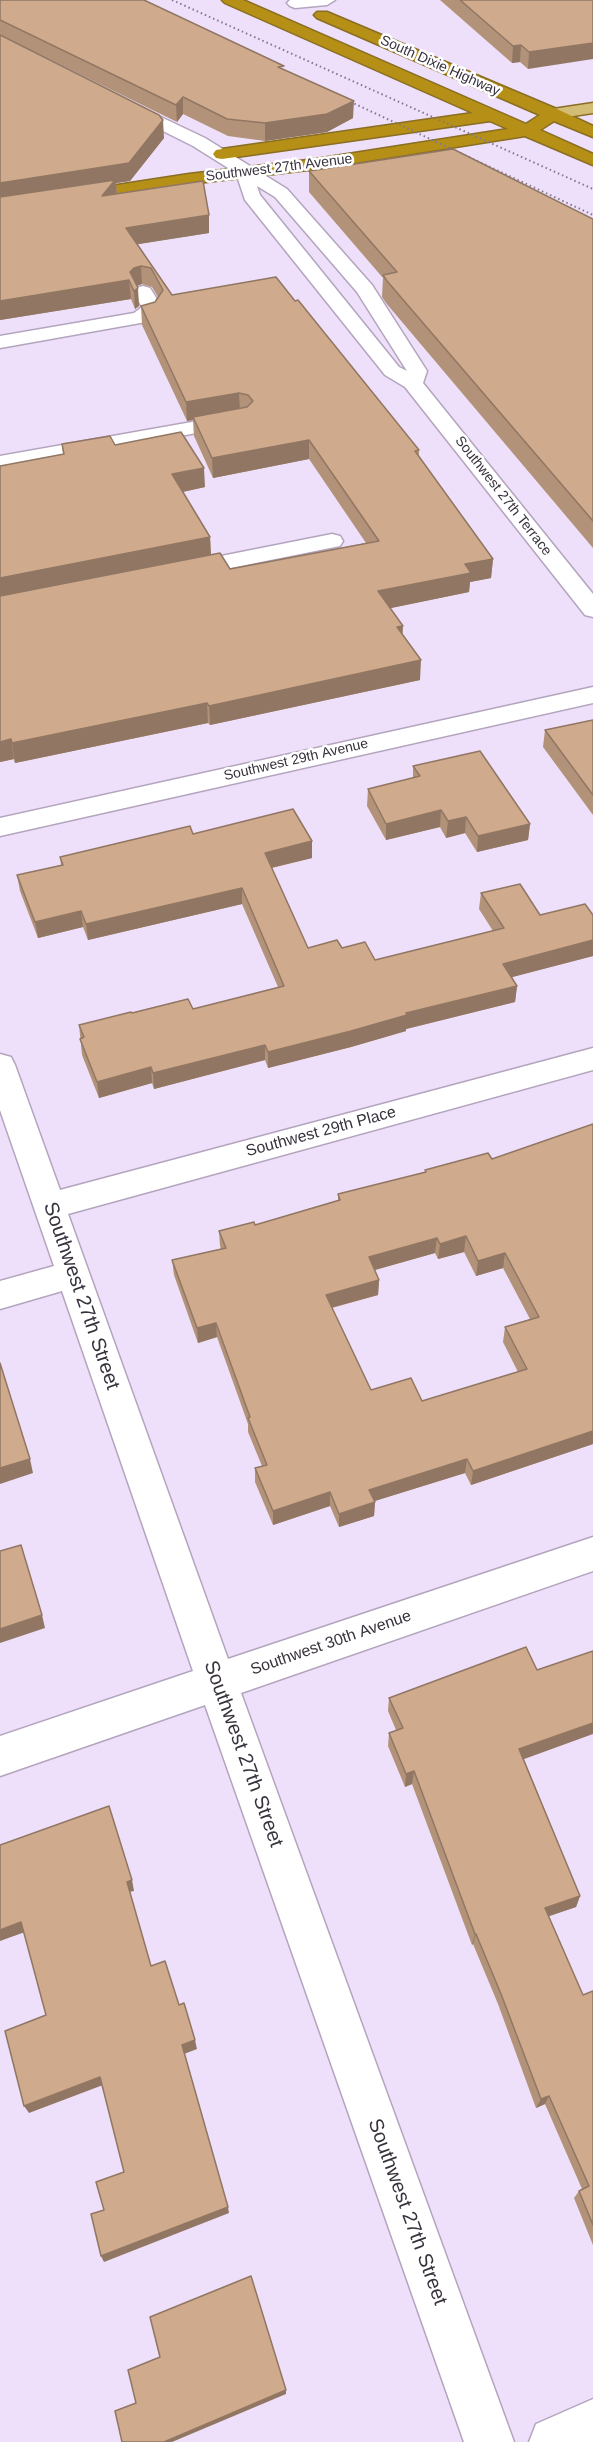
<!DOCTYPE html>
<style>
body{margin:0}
canvas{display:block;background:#eedffa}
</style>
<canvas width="593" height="2442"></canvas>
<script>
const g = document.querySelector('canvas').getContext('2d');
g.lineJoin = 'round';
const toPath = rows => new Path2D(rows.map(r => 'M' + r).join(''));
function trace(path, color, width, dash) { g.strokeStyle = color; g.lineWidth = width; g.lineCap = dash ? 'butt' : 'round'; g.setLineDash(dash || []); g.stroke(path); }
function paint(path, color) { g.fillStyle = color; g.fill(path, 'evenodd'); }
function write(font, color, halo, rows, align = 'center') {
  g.font = font + ' Helvetica,sans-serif'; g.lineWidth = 5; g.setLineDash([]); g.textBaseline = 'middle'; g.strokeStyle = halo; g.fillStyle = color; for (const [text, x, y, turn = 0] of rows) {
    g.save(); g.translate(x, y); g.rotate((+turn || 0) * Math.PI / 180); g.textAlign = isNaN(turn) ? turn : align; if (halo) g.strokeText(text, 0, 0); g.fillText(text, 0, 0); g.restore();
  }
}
const minor = toPath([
 [290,0,335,0,327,5,295,8,290,6,287,3,290,0],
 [125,100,205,138,287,189,372,285,427,371,423,383,593,594,593,617,585,615,405,387,385,375,245,200,236,173,193,146,119,109,117,105,119,101,125,100],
 [257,186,275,197,357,292,407,371,399,367,260,195,257,186],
 [143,286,150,288,162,307,155,318,146,322,0,348,0,336,134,313,142,307,133,292,136,288,143,286],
 [237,414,244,416,248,420,244,424,0,470,0,456,237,414],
 [332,534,340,536,343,541,340,546,181,578,173,576,169,571,173,566,181,564,332,534],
 [593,687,593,703,0,836,0,818,593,687],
 [593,1048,593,1070,68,1214,228,1659,593,1537,593,1571,241,1693,514,2442,464,2442,205,1705,0,1776,0,1736,193,1671,62,1291,0,1309,0,1281,54,1266,0,1110,0,1054,11,1057,15,1065,60,1190,593,1048],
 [593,2399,593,2442,529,2442,536,2424,593,2399]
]);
const major = toPath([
 [593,103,593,113,553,119,545,114,553,109,593,103]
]);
const highway = toPath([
 [222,0,243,0,526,124,540,115,317,18,314,15,317,12,327,12,559,110,593,126,593,137,554,121,540,130,593,154,593,165,525,136,316,169,189,184,0,213,0,203,189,174,316,159,508,129,490,121,222,159,216,158,213,154,216,150,222,149,473,113,225,3,222,0]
]);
const rail = toPath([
 [172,0,593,189],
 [338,96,593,215]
]);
const wall = toPath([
 [0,0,284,69,353,118,327,132,265,141,228,136,183,114,177,122,8,39,164,138,130,181,116,183,117,194,209,233,137,244,172,295,295,301,419,450,419,457,493,559,491,578,470,582,469,592,390,608,403,635,420,680,210,725,208,723,15,763,14,759,0,762,0,466,63,454,62,444,115,445,205,487,183,492,210,537,211,555,230,569,366,543,309,459,213,478,194,436,193,420,187,421,142,325,141,306,155,302,158,297,152,287,142,284,137,286,139,306,135,309,131,299,0,320],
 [440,0,593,0,528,69,520,62,512,63],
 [309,171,593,219,593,548,386,303,382,297,383,278,309,192],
 [593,720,593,815,543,747,545,730],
 [413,766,530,824,528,840,477,852,465,833,446,838,440,827,386,840,367,806,368,789,413,778],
 [193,834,312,858,272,868,308,948,342,948,375,960,493,931,479,909,481,893,540,915,593,956,512,977,517,986,515,1002,406,1029,406,1031,351,1047,268,1068,265,1060,154,1089,152,1083,99,1098,82,1055,79,1025,132,1013,193,1009,278,987,242,904,88,940,83,927,38,938,20,891,17,875,61,865,60,857],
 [488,1153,593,1444,471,1485,465,1473,375,1501,374,1516,339,1527,330,1506,273,1525,255,1482,255,1468,262,1466,248,1432,248,1424,217,1337,198,1343,174,1275,172,1260,221,1249,220,1246,219,1231,255,1225,338,1200,338,1194,425,1172,425,1170],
 [464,1252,476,1276,503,1268,530,1319,505,1327,503,1342,518,1372,422,1401,371,1390,332,1308,378,1295,379,1280,374,1270,435,1253,438,1259],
 [389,1698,524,1759,580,1896,576,1907,548,1916,583,1995,593,1991,593,2245,574,2198,579,2191,582,2189,545,2104,536,2108,498,2004,473,1944,472,1945,412,1784,405,1787,388,1746,389,1733,396,1730,388,1711]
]);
const shadedWall = toPath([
 [593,43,593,59,528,69,529,52],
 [521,45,520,62,512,63,513,46],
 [183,97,183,114,177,122,176,105],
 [354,101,353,118,327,132,265,141,265,123],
 [163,120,164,138,130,181,116,183,117,197,0,201,0,183],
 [209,215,209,233,127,246,126,228],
 [141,266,142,284,135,286,130,272,134,268],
 [129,280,131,299,0,320,0,301],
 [138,288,139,306,135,309,134,291],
 [239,393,240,412,193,417,193,420,187,421,186,402],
 [309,440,309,459,213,478,212,458],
 [204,468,205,487,173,494,172,474],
 [210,537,211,556,0,599,0,578],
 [493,559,491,578,470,582,469,592,377,611,378,591,465,564],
 [403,626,402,646,397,627],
 [421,660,420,680,210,725,209,706],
 [207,703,208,723,15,763,12,743],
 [11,739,14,759,0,762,0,742],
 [441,810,440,827,386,840,386,824],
 [466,817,465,833,446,838,448,821],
 [530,824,528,840,477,852,478,836],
 [312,841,312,858,266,869,265,853],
 [242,888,242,904,88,940,86,924],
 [81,911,83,927,38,938,35,922],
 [593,940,593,956,501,980,503,964],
 [517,986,515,1002,406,1029,406,1031,351,1047,268,1068,268,1052,406,1013],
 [265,1045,265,1060,154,1089,153,1073],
 [151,1067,152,1083,99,1098,97,1082],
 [466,1236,464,1252,438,1259,440,1244],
 [437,1238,435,1253,368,1272,369,1257],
 [505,1253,503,1268,476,1276,478,1261],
 [379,1280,378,1295,326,1309,326,1295],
 [216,1323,217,1337,198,1343,197,1328],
 [593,1431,593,1444,471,1485,473,1471],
 [30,1459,33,1473,0,1484,0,1468],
 [467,1459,465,1473,368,1503,369,1490],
 [330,1492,330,1506,273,1525,273,1511],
 [375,1502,374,1516,339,1527,339,1514],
 [42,1615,45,1628,0,1643,0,1629],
 [593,1723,593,1734,516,1762,519,1749],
 [414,1771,412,1784,405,1787,406,1774],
 [132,1880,134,1891,129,1892,127,1882],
 [580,1896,576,1907,541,1919,545,1908],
 [21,1922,25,1932,0,1941,0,1930],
 [475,1934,476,1934,473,1944,472,1945],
 [195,2040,197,2049,184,2054,182,2045],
 [100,2077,103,2085,29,2113,24,2106],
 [549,2096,545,2104,536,2108,541,2099],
 [228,2207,229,2213,104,2262,101,2256],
 [286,2390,286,2394,172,2442,164,2442]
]);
const building = toPath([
 [0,0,144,0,284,66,278,67,354,101,327,114,265,123,227,119,183,97,176,105,0,20,0,0],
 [460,0,593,0,593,43,529,52,521,45,513,46,460,0],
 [0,35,159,115,163,120,129,163,0,183,0,35],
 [453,149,593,219,593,521,387,281,383,275,397,272,309,171,453,149],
 [115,180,102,196,203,181,209,215,126,228,172,295,276,277,295,301,298,300,419,450,415,451,493,559,465,564,471,573,378,591,403,626,397,627,421,660,209,706,207,703,12,743,11,739,0,742,0,596,220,553,230,569,379,541,309,440,212,458,193,417,247,407,253,401,248,395,239,393,186,402,141,306,155,302,163,290,151,268,141,266,134,268,130,272,138,288,134,291,129,280,0,301,0,197,115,180],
 [181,432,204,468,172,474,210,537,0,578,0,466,64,454,62,444,110,436,115,445,181,432],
 [593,720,593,795,545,730,593,720],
 [480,751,530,824,478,836,466,817,448,821,441,810,386,824,368,789,420,776,413,766,480,751],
 [293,809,312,841,265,853,308,948,337,940,342,948,365,942,375,960,504,928,481,893,520,884,540,915,585,904,593,915,593,940,503,964,517,986,406,1013,407,1015,351,1031,268,1052,265,1045,153,1073,151,1067,97,1082,80,1039,84,1037,79,1025,131,1012,132,1013,188,999,193,1009,284,986,242,888,86,924,81,911,35,922,17,875,63,865,60,857,190,826,193,834,293,809],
 [593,1124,593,1431,473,1471,467,1459,369,1490,375,1502,339,1514,330,1492,273,1511,255,1468,267,1465,248,1418,250,1417,216,1323,197,1328,172,1260,226,1248,219,1231,254,1222,255,1225,340,1200,338,1194,426,1172,425,1170,488,1153,492,1159,593,1124],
 [466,1236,478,1261,505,1253,539,1317,505,1327,527,1369,422,1401,411,1378,371,1390,326,1295,379,1280,369,1257,437,1238,440,1244,466,1236],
 [0,1363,30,1459,0,1468,0,1363],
 [21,1545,42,1615,0,1629,0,1551,21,1545],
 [526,1647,537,1670,593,1651,593,1723,519,1749,580,1896,545,1908,583,1995,593,1991,593,2225,579,2191,589,2186,549,2096,541,2099,501,1994,476,1934,475,1934,414,1771,406,1774,389,1733,403,1728,389,1698,526,1647],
 [109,1806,132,1880,127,1882,151,1966,165,1961,179,2005,184,2003,195,2040,182,2045,228,2207,101,2256,91,2214,104,2210,96,2182,124,2172,100,2077,24,2106,5,2031,46,2015,21,1922,0,1930,0,1845,109,1806],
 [251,2276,286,2390,164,2442,122,2442,115,2411,136,2403,128,2370,160,2357,150,2317,251,2276]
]);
const farStreetnames = [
 ["South Dixie Highway",440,66,24],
 ["Southwest 27th Avenue",279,168,-7],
 ["Southwest 27th Terrace",503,496,52],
 ["Southwest 29th Avenue",296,760,-13]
];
const streetNames = [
 ["Southwest 29th Place",321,1132,-15],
 ["Southwest 30th Avenue",331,1643,-19]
];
const nearStreetnames = [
 ["Southwest 27th Street",81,1296,71],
 ["Southwest 27th Street",243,1754,70],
 ["Southwest 27th Street",407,2212,70]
];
trace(minor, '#b4a5be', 3);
trace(major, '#896e24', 3);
trace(highway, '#896e24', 3);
paint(minor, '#fff');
paint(major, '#d3bc73');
paint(highway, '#b58f16');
trace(rail, '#817889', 2, [1.5, 3]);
paint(wall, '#b29279');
paint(shadedWall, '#917763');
paint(building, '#cfaa8d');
trace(building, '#917763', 1.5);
write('14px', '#38323d', '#fff', farStreetnames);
write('16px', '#38323d', '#fff', streetNames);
write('20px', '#38323d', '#fff', nearStreetnames);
</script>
